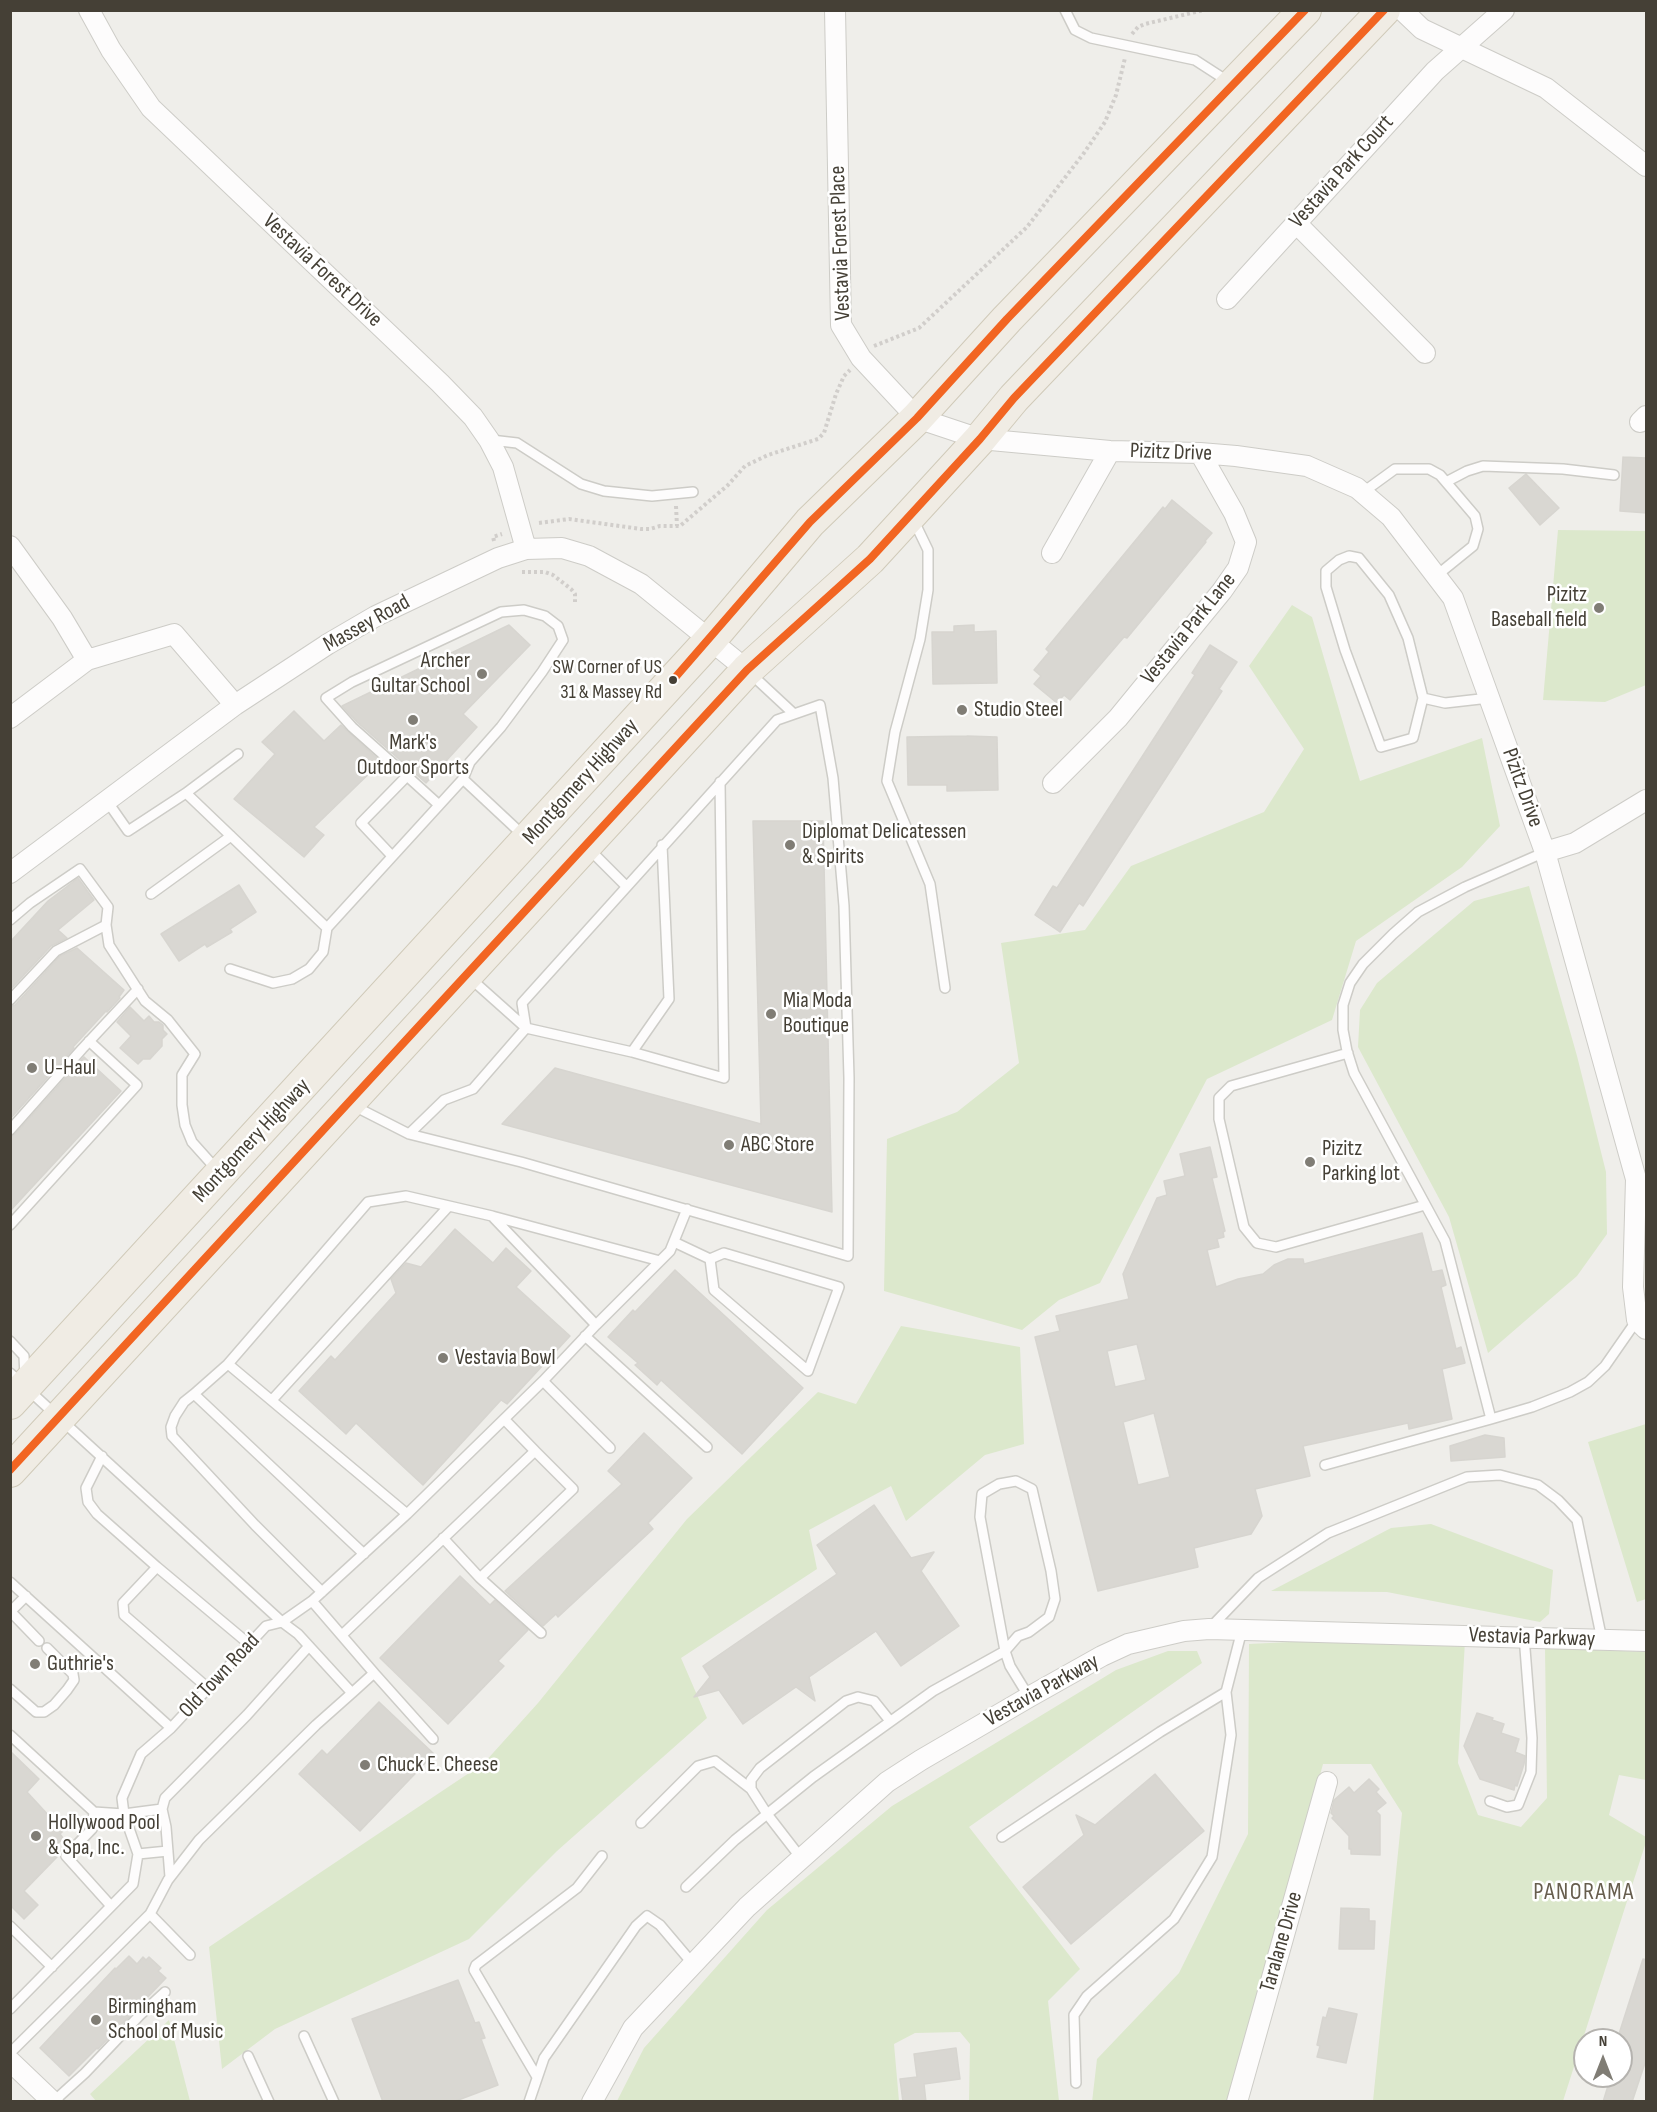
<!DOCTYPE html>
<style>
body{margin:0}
#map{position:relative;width:1657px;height:2112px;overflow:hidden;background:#efeeea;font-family:"Sofia Sans Condensed",sans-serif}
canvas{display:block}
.frame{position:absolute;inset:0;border:12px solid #454036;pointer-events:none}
.north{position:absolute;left:1573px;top:2028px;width:60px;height:60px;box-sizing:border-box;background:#fff;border:2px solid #b5b3af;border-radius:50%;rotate:0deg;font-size:16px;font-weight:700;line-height:24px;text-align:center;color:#454036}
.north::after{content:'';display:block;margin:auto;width:21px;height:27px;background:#807d75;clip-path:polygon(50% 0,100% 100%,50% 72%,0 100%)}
</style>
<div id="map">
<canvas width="1657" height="2112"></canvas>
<div class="frame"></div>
<div class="north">N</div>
</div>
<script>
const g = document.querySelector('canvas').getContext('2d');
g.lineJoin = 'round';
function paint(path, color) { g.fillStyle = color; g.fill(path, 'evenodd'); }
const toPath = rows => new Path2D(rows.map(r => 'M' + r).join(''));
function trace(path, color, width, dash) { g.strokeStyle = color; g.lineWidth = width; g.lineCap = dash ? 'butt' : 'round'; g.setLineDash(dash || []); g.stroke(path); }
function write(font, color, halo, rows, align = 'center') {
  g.font = font + ' "Sofia Sans Condensed",sans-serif'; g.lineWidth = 5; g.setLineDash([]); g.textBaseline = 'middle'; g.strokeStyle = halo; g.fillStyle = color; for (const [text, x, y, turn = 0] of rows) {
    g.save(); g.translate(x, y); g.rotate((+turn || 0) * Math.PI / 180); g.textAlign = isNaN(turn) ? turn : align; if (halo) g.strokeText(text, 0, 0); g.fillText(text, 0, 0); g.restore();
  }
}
const green = toPath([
 [1558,530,1646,531,1646,685,1605,702,1543,700],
 [1292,605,1312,617,1360,781,1482,738,1500,826,1462,867,1356,941,1332,1020,1207,1079,1100,1283,1059,1300,1022,1330,884,1291,887,1139,957,1112,1019,1063,1001,943,1085,930,1131,866,1264,812,1304,749,1249,666],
 [1529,886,1577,1056,1606,1172,1607,1234,1577,1276,1488,1353,1449,1217,1358,1047,1360,1010,1377,983,1474,901],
 [901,1326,1020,1347,1024,1444,985,1455,906,1521,891,1486,809,1530,817,1569,681,1658,707,1718,557,1851,469,1939,275,2029,222,2069,209,1947,484,1763,538,1703,687,1519,818,1392,856,1404],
 [1646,1424,1646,1599,1637,1602,1588,1442],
 [1431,1524,1553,1570,1549,1614,1540,1622,1387,1592,1271,1591,1391,1528],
 [1331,1640,1465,1641,1458,1763,1478,1815,1521,1827,1547,1798,1545,1648,1646,1652,1646,1780,1619,1775,1609,1815,1646,1837,1646,1842,1563,2101,1373,2101,1402,1813,1371,1764,1323,1764,1231,2101,1092,2102,1097,2059,1179,1973,1248,1834,1249,1644],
 [1168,1651,1197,1651,1202,1663,969,1827,1080,1969,1048,2001,1059,2101,969,2101,970,2044,960,2032,915,2033,894,2044,899,2101,617,2101,644,2048,767,1910,892,1806,1116,1670],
 [169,2020,190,2101,96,2101,90,2094]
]);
const building = toPath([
 [1623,457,1647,458,1647,513,1620,511,1623,457],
 [1526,474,1559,508,1540,525,1509,488,1526,474],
 [1172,500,1212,533,1205,541,1206,542,1127,638,1124,637,1070,700,1064,695,1057,703,1034,684,1041,676,1034,670,1049,652,1046,649,1163,507,1165,509,1172,500],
 [509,625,530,645,463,714,477,727,426,783,357,722,342,706,509,625],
 [974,625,974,632,996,631,997,683,933,684,932,632,954,632,954,626,974,625],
 [1210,645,1237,662,1219,689,1222,691,1083,906,1079,903,1060,932,1035,915,1053,886,1057,888,1195,675,1192,673,1210,645],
 [294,711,324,741,341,725,381,762,314,827,324,835,304,857,234,799,275,754,262,742,294,711],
 [967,736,997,737,998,790,947,791,947,785,908,785,907,737,967,736],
 [753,821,823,821,832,1212,502,1124,555,1068,761,1124,753,821],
 [78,878,94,900,58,930,67,938,51,946,10,990,10,942,48,901,78,878],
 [239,885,256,912,230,929,232,932,207,947,205,944,179,961,161,934,239,885],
 [77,948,124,990,119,997,120,998,107,1012,106,1011,73,1047,74,1048,10,1119,10,1007,15,1005,60,956,77,948],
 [130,1007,144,1021,149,1016,154,1022,159,1022,163,1025,163,1030,167,1034,162,1039,162,1046,150,1059,143,1059,138,1064,120,1048,131,1036,117,1022,130,1007],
 [84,1057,121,1091,10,1211,10,1137,15,1134,84,1057],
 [1210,1147,1217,1177,1212,1178,1225,1231,1223,1232,1224,1237,1217,1239,1219,1247,1207,1250,1216,1287,1238,1279,1263,1274,1274,1265,1288,1259,1303,1259,1304,1264,1422,1233,1432,1272,1442,1270,1446,1285,1441,1287,1456,1349,1461,1347,1465,1363,1442,1369,1452,1419,1409,1429,1408,1423,1303,1446,1310,1476,1255,1489,1262,1516,1251,1534,1194,1548,1198,1567,1098,1591,1035,1337,1060,1331,1056,1316,1129,1299,1123,1274,1157,1198,1167,1195,1164,1181,1185,1176,1180,1154,1210,1147],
 [1137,1344,1146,1380,1115,1387,1107,1351,1137,1344],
 [1154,1413,1170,1477,1138,1485,1123,1422,1154,1413],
 [455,1229,493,1263,506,1248,531,1271,516,1287,570,1336,507,1404,501,1400,423,1485,356,1423,346,1434,299,1391,331,1356,335,1360,396,1293,391,1279,406,1263,421,1267,455,1229],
 [675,1270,803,1388,742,1454,661,1380,657,1385,635,1365,638,1363,608,1337,633,1310,635,1312,675,1270],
 [644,1433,692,1478,648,1523,653,1529,558,1617,556,1614,543,1626,505,1591,622,1484,608,1471,644,1433],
 [1485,1435,1504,1438,1505,1457,1451,1461,1450,1446,1485,1435],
 [874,1505,911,1558,934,1552,921,1571,959,1626,901,1666,876,1631,809,1677,815,1701,796,1687,743,1724,719,1690,694,1697,710,1677,703,1666,837,1574,817,1545,874,1505],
 [460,1576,490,1605,495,1600,528,1630,498,1661,504,1666,448,1724,380,1658,460,1576],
 [379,1702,434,1754,360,1831,299,1774,322,1750,327,1755,379,1702],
 [1477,1713,1493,1718,1492,1720,1504,1724,1501,1733,1519,1739,1515,1752,1525,1756,1524,1764,1517,1786,1515,1785,1514,1790,1480,1779,1464,1746,1477,1713],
 [10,1751,39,1779,27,1792,63,1831,60,1834,63,1838,51,1851,57,1857,24,1891,38,1905,24,1919,10,1905,10,1751],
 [1155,1774,1204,1831,1071,1944,1023,1887,1084,1835,1076,1815,1095,1825,1155,1774],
 [1369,1779,1379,1789,1376,1792,1386,1803,1376,1811,1380,1815,1380,1855,1351,1854,1351,1849,1349,1849,1349,1836,1332,1818,1334,1816,1331,1813,1334,1800,1349,1787,1354,1793,1369,1779],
 [1341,1908,1369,1909,1369,1921,1375,1921,1374,1949,1339,1949,1341,1908],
 [129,1956,137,1964,143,1957,146,1960,149,1957,161,1968,158,1971,166,1978,98,2049,97,2048,69,2076,40,2048,115,1968,116,1969,129,1956],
 [1643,1959,1647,1960,1647,2057,1632,2102,1603,2102,1611,2076,1621,2076,1621,2038,1618,2037,1643,1959],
 [458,1980,475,2023,479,2022,485,2038,481,2039,498,2085,453,2102,383,2102,352,2019,458,1980],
 [1329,2008,1357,2014,1346,2063,1317,2057,1320,2046,1317,2045,1323,2017,1326,2018,1329,2008],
 [956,2048,960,2079,924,2084,926,2102,903,2102,900,2079,917,2077,914,2054,956,2048]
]);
const path = toPath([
 [1132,34,1138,27,1145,24,1204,10],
 [874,346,919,328,1027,227,1084,153,1105,122,1116,95,1125,58],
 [676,506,677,526],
 [539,523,569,519,641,529,650,529,660,526,680,526,728,485,745,466,768,455,818,439,824,433,836,394,844,376,850,370],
 [494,541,493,537,502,534],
 [522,572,545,572,553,575,571,589,575,594,575,602]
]);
const service = toPath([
 [1065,10,1075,30,1091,38,1195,60,1229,82],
 [491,440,517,443,581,484,604,491,652,496,693,492],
 [1446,482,1467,471,1483,466,1563,469,1614,475],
 [1362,493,1395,469,1429,469,1440,475,1475,516,1478,529,1473,546,1436,576],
 [913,519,928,550,928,590,920,639,895,732,887,781,930,884,945,988],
 [751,674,794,714],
 [1423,698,1413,738,1381,747,1345,650,1326,587,1326,571,1339,560,1349,556,1359,558,1389,595,1408,638,1423,698,1445,703,1489,698],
 [463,779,525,837],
 [186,793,238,754],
 [107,801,128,831,186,793,327,928],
 [589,849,626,886],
 [392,856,361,823,407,776,439,805],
 [151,894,231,836],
 [10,920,30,903,80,869,108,907,106,925,109,945,145,1001,168,1020,195,1054,182,1075,182,1105,185,1125,192,1142,218,1171],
 [230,969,273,983,292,979,309,969,323,952,327,928,463,779,470,762,501,727,542,672,563,640,558,626,545,616,524,610,501,612,352,682,326,698,352,727,407,776],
 [470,978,526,1028,632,1052,669,999,662,845],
 [10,1000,56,951,106,925],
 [632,1052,724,1078,720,782],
 [1348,1053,1231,1086,1219,1098,1219,1119,1244,1227,1257,1243,1276,1247,1425,1205],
 [354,1106,409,1134,521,1162,848,1256,849,1078,844,906,833,778,820,705,777,720,522,1003,526,1028,473,1089,444,1100,409,1134],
 [10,1130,82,1049,138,989],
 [10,1225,137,1085,89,1041],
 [674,1242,710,1259,714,1290,808,1371,839,1287,724,1253,710,1259],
 [596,1325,492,1216,660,1261],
 [585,1336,707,1447],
 [10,1341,24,1356,25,1376],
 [228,1364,194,1394,364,1554],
 [10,1373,282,1622,298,1634,352,1693,316,1725,199,1840,168,1880,150,1914],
 [543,1381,610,1448],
 [194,1394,184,1402,175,1416,171,1427,172,1436,255,1525,322,1592],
 [272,1400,448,1207],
 [1491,1419,1445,1241,1354,1073,1347,1051,1343,1030,1343,1005,1350,983,1363,964,1393,934,1418,912,1465,887,1545,852],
 [102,1456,86,1488,88,1502,97,1514,157,1567,249,1644],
 [1325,1465,1491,1419,1532,1407,1570,1392,1588,1382,1605,1366,1637,1320],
 [407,1514,228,1364,368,1202,406,1196,492,1216],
 [443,1538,480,1578,573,1489,535,1451],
 [157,1567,123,1603,124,1615,209,1689],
 [480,1578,541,1633],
 [10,1582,171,1728],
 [312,1601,374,1673,352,1693],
 [10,1612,26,1596],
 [11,1612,39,1641],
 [1210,1628,1258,1578,1328,1533,1467,1477,1500,1475,1538,1485,1558,1500,1577,1520,1602,1640],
 [342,1635,535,1451,504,1419],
 [374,1673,433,1739],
 [10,1689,36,1712,44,1712,54,1705,67,1690,74,1680,73,1674,47,1648],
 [10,1735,94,1812,124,1814,162,1809],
 [1490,1801,1507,1807,1518,1805,1531,1772,1532,1738,1524,1636],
 [94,1812,92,1829,66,1856,111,1906],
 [641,1823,698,1766,715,1761,751,1789],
 [1002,1837,1160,1732,1226,1692,1242,1630],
 [138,1854,168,1851],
 [801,1858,767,1814,751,1789,751,1780,760,1768,846,1701,858,1697,874,1701,890,1721],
 [170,1877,166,1827,162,1809,165,1798,247,1715,309,1646],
 [686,1887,735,1840,813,1777,933,1691,1005,1651,980,1517,982,1494,999,1484,1016,1481,1032,1489,1051,1571,1055,1599,1049,1617,1029,1632,1018,1636,1005,1651,1010,1666,1029,1697],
 [10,1926,52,1967],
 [10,2009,133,1884,138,1854,124,1814,122,1798,141,1754,171,1728,266,1626,282,1622,312,1601,407,1514,543,1381,596,1325,670,1251,687,1209],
 [304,2036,334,2102],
 [10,2053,150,1914,190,1955],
 [248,2056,269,2102],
 [537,2077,474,1970,476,1965,577,1888,602,1856],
 [1076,2083,1074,2015,1087,1996,1174,1919,1212,1857,1231,1735,1226,1692],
 [53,2102,85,2073,140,2015,165,1992],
 [529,2102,544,2058,636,1926,647,1916,660,1925,693,1964]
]);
const minor = toPath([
 [89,10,111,50,151,108,440,383,473,417,489,440,503,467,526,549],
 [835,10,841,325,861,358,917,418,980,439,1110,451,1200,453,1236,456,1307,466,1357,488,1391,517,1453,598,1545,852,1636,1179,1633,1287,1637,1320,1646,1329],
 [1402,10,1422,29,1546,88,1646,166],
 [1296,223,1425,353],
 [1227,299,1435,71,1504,10],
 [1640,422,1646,416],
 [10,546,62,618,87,660],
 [1052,553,1110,451],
 [10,718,87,660,174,634,235,705],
 [1053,783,1118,718,1222,591,1238,568,1246,542,1234,513,1200,453],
 [1545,852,1575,843,1646,800],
 [10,873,235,705,328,644,376,616,498,558,526,549,562,548,589,556,641,584,747,670],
 [10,2061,53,2102],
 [592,2102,633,2028,747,1907,887,1782,921,1760,1029,1697,1102,1656,1128,1644,1184,1631,1209,1629,1646,1641],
 [1237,2102,1327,1782]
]);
const primary = toPath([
 [10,1403,711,639,810,522,917,418,1007,319,1305,10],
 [10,1471,747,670,870,559,980,439,1014,398,1384,10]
]);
const bus1 = toPath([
 [673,680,810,522,917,418,1007,319,1305,10],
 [10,1470,747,670,870,559,980,439,1014,398,1384,10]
]);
const markers = [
 [1599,608,6,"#807d75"],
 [482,674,6,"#807d75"],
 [673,680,5,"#454036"],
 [962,710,6,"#807d75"],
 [413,720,6,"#807d75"],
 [790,845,6,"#807d75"],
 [771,1014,6,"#807d75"],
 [32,1068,6,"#807d75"],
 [729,1145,6,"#807d75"],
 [1310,1162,6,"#807d75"],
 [443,1358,6,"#807d75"],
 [35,1664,6,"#807d75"],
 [365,1765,6,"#807d75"],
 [36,1836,6,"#807d75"],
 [96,2020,6,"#807d75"]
];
const busNames = [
 ["SW Corner of US",662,668],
 ["31 & Massey Rd",662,693]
];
const streetNames = [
 ["Vestavia Park Court",1342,172,-48],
 ["Vestavia Forest Place",841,243,-92],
 ["Vestavia Forest Drive",322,271,43],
 ["Pizitz Drive",1171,453,2],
 ["Massey Road",367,624,-29],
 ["Vestavia Park Lane",1189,629,-51],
 ["Montgomery Highway",581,782,-48],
 ["Pizitz Drive",1522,788,70],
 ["Montgomery Highway",252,1141,-47],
 ["Vestavia Parkway",1532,1638,2],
 ["Old Town Road",220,1676,-47],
 ["Vestavia Parkway",1042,1691,-29],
 ["Taralane Drive",1282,1942,-74]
];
const poiNames = [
 ["Pizitz",1587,595,"right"],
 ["Baseball field",1587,620,"right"],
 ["Archer",470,661,"right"],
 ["Gultar School",470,686,"right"],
 ["Studio Steel",974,710],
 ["Mark's",413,743,"center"],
 ["Outdoor Sports",413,768,"center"],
 ["Diplomat Delicatessen",802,832],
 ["& Spirits",802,857],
 ["Mia Moda",783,1001],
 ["Boutique",783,1026],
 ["U-Haul",44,1068],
 ["ABC Store",741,1145],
 ["Pizitz",1322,1149],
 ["Parking lot",1322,1174],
 ["Vestavia Bowl",455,1358],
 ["Guthrie's",47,1664],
 ["Chuck E. Cheese",377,1765],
 ["Hollywood Pool",48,1823],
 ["& Spa, Inc.",48,1848],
 ["Birmingham",108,2007],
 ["School of Music",108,2032]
];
const neighbourhoodNames = [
 ["PANORAMA",1584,1893]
];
paint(green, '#dce8cc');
paint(building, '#d9d7d2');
trace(building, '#d7d5d0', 1.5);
trace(service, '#cdccc7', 12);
trace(minor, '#cdccc7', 22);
trace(primary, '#d0cab9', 34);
trace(path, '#d1cecb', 4, [3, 3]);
trace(service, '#fdfcfc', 9);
trace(minor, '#fdfcfc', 20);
trace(primary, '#f0ece4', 32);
trace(bus1, '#f26522', 8);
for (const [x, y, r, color] of markers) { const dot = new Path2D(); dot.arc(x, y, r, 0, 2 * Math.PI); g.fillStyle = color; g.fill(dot); trace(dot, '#fff', 2); }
write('20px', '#454036', '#fff', busNames, 'right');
write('22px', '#454036', '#fff', streetNames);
write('22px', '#454036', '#fff', poiNames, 'left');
g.letterSpacing = '1.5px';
write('24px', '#675e4e', '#fff', neighbourhoodNames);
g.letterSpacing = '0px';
</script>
